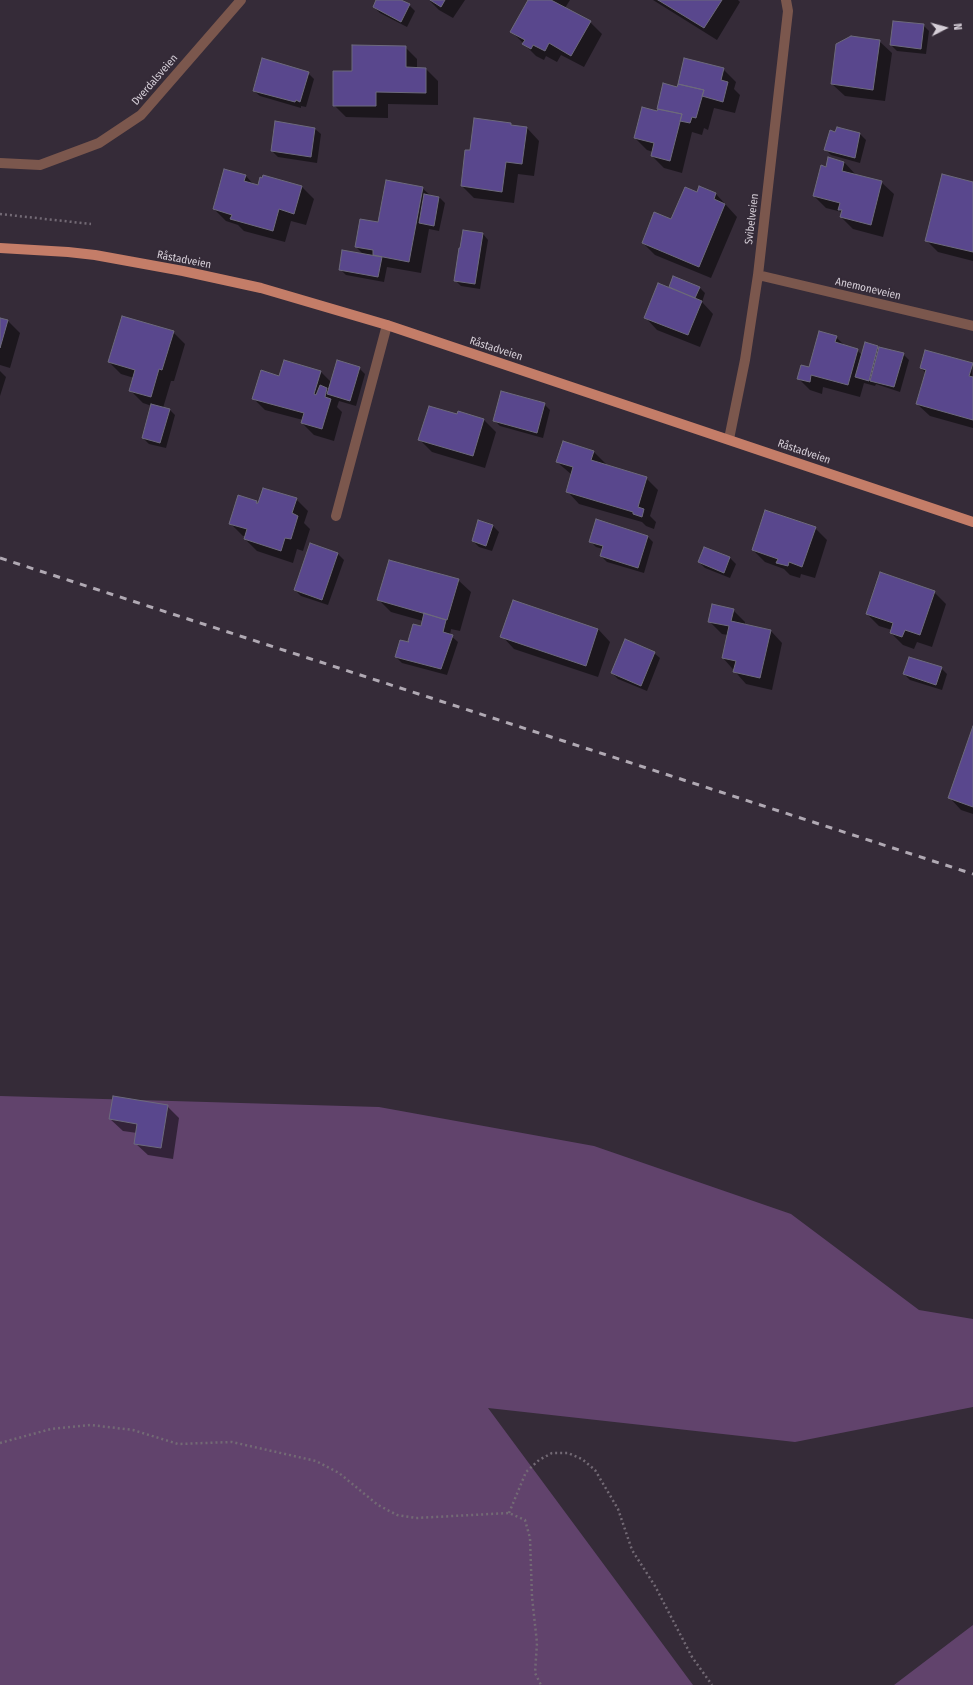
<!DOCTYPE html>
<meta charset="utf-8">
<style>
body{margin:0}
#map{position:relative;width:973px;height:1685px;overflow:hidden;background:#352b38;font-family:"Fira Sans Condensed",sans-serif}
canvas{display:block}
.north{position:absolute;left:925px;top:8px;width:40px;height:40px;-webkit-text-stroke:3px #352b38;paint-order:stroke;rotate:84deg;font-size:11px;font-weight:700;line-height:16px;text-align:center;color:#d5ced7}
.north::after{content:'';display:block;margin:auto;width:14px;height:18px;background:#d5ced7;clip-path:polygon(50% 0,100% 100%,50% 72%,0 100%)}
</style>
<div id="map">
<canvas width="973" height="1685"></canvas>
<div class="north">N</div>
</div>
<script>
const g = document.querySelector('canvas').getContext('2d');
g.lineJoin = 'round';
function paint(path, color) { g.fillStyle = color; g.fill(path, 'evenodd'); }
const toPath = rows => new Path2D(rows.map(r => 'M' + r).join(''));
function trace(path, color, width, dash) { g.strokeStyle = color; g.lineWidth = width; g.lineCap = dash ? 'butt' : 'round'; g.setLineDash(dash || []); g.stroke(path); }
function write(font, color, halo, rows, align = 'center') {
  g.font = font + ' "Fira Sans Condensed",sans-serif'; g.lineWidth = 4; g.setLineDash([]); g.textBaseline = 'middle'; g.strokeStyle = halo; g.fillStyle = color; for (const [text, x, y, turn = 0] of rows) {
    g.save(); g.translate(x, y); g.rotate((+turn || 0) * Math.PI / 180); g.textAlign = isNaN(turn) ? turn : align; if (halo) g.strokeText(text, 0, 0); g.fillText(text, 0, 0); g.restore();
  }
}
const green = toPath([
 [0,1096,379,1107,594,1146,791,1214,919,1310,973,1319,973,1407,795,1442,488,1408,693,1685,0,1685],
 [973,1625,973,1685,894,1685]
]);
const shadow = toPath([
 [377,0,399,0,409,5,415,11,407,27,380,13,374,7],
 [429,0,465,0,453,18,439,10],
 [530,0,570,0,565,8,590,22,602,34,584,67,561,55,557,62,546,56,544,60,536,56,512,32],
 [653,0,738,0,740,2,717,40],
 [923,25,929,31,926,54,897,51,891,45],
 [879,41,892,53,885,101,845,96,832,84],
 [405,47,417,59,417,69,426,69,438,81,438,105,388,104,388,118,346,117,334,105,353,72],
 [723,69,736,82,734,89,740,95,735,113,714,108,708,130,704,128,702,135,692,132,682,173,664,168,652,156,653,152,647,150,635,138,678,88],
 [308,73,314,79,306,107,301,106,301,108,260,96,254,91],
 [276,122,315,129,321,134,317,163,278,157,272,151],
 [511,124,514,127,527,128,539,141,534,176,518,174,514,203,474,198,462,186,471,151],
 [860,134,866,140,860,163,831,155,825,149],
 [844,162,856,175,881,182,894,194,883,237,853,229,841,217,842,212,826,208,814,196,826,168],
 [225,170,246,176,254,185,302,187,314,199,306,225,291,221,285,242,244,231,238,225,226,221,214,209],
 [973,183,973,261,938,252,926,240],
 [422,188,431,196,439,197,445,203,439,231,429,229,421,273,387,267,384,282,346,275,340,269,364,255,356,247,379,223],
 [697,193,716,194,737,217,711,278,655,255,643,243,671,221],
 [483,234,488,240,480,289,461,286,455,280],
 [674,277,699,287,705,293,702,302,713,314,700,347,657,330,645,317,669,289],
 [0,319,8,321,20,333,10,368,0,365],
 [173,332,185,344,174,381,171,381,163,408,169,409,175,415,166,448,149,444,143,438,152,406,143,403,131,391,134,378,121,374,109,362],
 [836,337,846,347,857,350,862,355,865,344,880,349,903,354,909,360,900,392,876,384,875,386,864,383,860,397,823,387,822,394,810,390,798,378,810,368],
 [972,364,973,428,930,416,917,404,926,373,921,368],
 [359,368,365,374,356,406,339,401,337,407,342,412,334,441,314,435,302,423,303,420,265,410,253,398,280,377,321,372,332,383],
 [0,371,6,377,0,396],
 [544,404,550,410,543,438,500,426,494,420],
 [459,412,484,420,496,432,485,468,432,452,419,439,458,416],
 [593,451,606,464,605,465,646,478,658,490,650,516,656,522,654,529,646,526,642,522,579,504,567,491,572,475,557,462],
 [296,499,308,511,304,523,310,529,303,551,297,549,293,563,257,551,245,539,246,536,243,536,230,523,256,502,259,504],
 [493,526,499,532,492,551,479,547,473,541],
 [815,528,827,540,815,578,801,574,800,578,790,575,784,569,765,562,753,550],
 [647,536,653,542,644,573,607,562,601,556,603,549,596,547,590,541],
 [704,548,730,558,736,564,730,578,705,568,699,562],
 [338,554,344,560,328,605,301,596,295,590],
 [458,580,471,592,460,631,451,629,450,635,458,642,447,675,402,663,396,657,412,644,423,621,391,612,379,600],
 [934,592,946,604,932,647,917,642,914,649,903,645,891,633,892,630,879,626,867,614],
 [733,610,745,622,745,625,770,630,782,643,772,690,746,684,723,658,728,635,722,634,710,622],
 [598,629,610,642,598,677,514,649,502,636],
 [654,653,660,658,647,691,618,679,612,673],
 [941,668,947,674,942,690,910,680,904,674],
 [973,729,973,814,961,810,949,797],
 [167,1106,179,1118,173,1159,148,1155,135,1143,137,1133,123,1131,110,1119]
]);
const building = toPath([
 [376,0,401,0,410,4,401,22,373,7,376,0],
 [430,0,445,0,441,7,430,0],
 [528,0,551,0,591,21,571,56,549,43,545,51,533,45,531,49,522,44,525,40,510,32,528,0],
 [658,0,722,0,704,28,658,0],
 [893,21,924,24,921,49,890,45,893,21],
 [851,36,880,40,873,90,831,84,836,44,851,36],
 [352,45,406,46,406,67,426,68,426,93,376,92,376,106,333,106,333,71,352,71,352,45],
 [262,58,309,72,300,102,296,100,295,102,253,91,262,58],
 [684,58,724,68,721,80,728,82,723,102,702,96,704,90,678,84,684,58],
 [663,83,677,87,678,84,704,90,696,118,692,117,690,123,680,121,682,114,657,109,663,83],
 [642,107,657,111,658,109,682,114,670,161,651,156,654,143,634,138,642,107],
 [474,118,511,123,511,125,527,127,522,164,506,162,502,192,461,186,465,150,470,150,474,118],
 [275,121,315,128,311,157,271,151,275,121],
 [837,127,860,133,855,158,824,150,830,130,835,132,837,127],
 [828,157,844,162,842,171,882,181,871,225,840,217,842,210,838,210,840,203,813,196,821,165,826,167,828,157],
 [224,169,246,175,244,181,258,185,260,177,262,178,263,175,302,186,294,214,279,209,273,231,230,219,232,215,213,209,224,169],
 [942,174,973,182,973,252,925,241,942,174],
 [386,180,423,187,409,262,373,255,373,250,355,247,360,219,378,222,386,180],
 [699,186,716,193,714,199,725,204,699,267,642,243,654,212,671,219,685,187,697,192,699,186],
 [424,194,439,197,434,226,419,223,424,194],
 [463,230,483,233,475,284,454,281,459,248,460,248,463,230],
 [342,250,382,257,378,277,339,270,342,250],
 [673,276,700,287,695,298,669,287,673,276],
 [658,283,702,301,688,335,644,318,658,283],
 [122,316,174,331,162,370,159,369,151,397,129,391,135,370,108,362,122,316],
 [0,318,8,320,0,348,0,318],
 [819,331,837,336,835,342,858,349,848,385,811,375,810,382,797,379,801,365,809,367,819,331],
 [865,342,878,346,869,381,855,377,865,342],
 [879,347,904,353,894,387,870,381,879,347],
 [925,350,973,363,969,376,973,377,973,420,916,404,926,370,920,368,925,350],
 [284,360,321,371,314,394,316,395,320,385,327,388,325,397,331,399,322,429,301,423,304,413,252,399,261,370,279,376,284,360],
 [337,360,360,367,350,401,327,394,337,360],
 [501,391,545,403,537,433,493,421,501,391],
 [151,404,170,409,160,443,142,438,151,404],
 [429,406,457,414,458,411,484,419,473,456,418,440,429,406],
 [563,441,594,451,591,460,647,477,638,507,644,509,642,517,633,514,633,512,566,492,573,467,556,462,563,441],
 [263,488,297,498,292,513,298,516,291,539,285,538,281,551,244,539,247,529,229,524,238,495,257,501,256,503,258,503,263,488],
 [765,510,816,527,802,567,789,562,788,566,776,563,778,559,752,550,765,510],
 [596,519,648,536,638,568,600,556,603,546,589,542,596,519],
 [478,520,493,525,486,546,472,541,478,520],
 [310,543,338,553,322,600,294,590,310,543],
 [704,547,730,557,724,573,698,562,704,547],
 [389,560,459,579,447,620,377,600,389,560],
 [880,572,935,591,920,635,905,630,902,637,890,633,893,623,866,614,880,572],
 [513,600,598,629,586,666,500,637,513,600],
 [712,604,734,609,731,621,771,630,760,678,733,672,736,661,722,658,729,626,708,622,712,604],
 [424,613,446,620,443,632,453,635,441,669,395,657,400,640,409,642,408,641,413,624,421,626,424,613],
 [625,639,655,652,641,686,611,673,625,639],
 [909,657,942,667,936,685,903,674,909,657],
 [973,726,973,807,948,798,973,726],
 [113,1096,168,1105,161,1148,134,1144,137,1124,109,1119,113,1096]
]);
const path = toPath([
 [0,214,91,224],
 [0,1443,51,1429,91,1425,133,1430,178,1444,232,1442,316,1461,339,1473,378,1505,397,1515,416,1518,509,1513,525,1520,530,1538,532,1597,537,1643,535,1673,541,1685],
 [509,1513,526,1472,539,1460,552,1453,568,1453,582,1459,595,1470,618,1509,632,1550,655,1586,692,1657,712,1685]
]);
const minor = toPath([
 [0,163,40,165,99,143,141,115,241,0],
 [758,275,973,326],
 [729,439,745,360,758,275,788,11,786,0],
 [336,516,387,325]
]);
const major = toPath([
 [0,248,68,252,95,255,183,271,261,288,387,325,973,522]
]);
const rail = toPath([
 [0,558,973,874]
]);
const streetNames = [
 ["Dverdalsveien",155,80,-49],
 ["Svibelveien",752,219,-83],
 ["Råstadveien",184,260,11],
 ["Anemoneveien",868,289,13],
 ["Råstadveien",496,349,18],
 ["Råstadveien",804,452,19]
];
paint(green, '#61436c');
paint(shadow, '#0007');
paint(building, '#59478d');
trace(building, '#6d6a7c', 1);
trace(path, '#736a75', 2.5, [2, 3]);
trace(minor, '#7b574d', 10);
trace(major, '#c47d68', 10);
trace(rail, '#b0a9b3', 3, [7, 7]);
write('11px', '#d5ced7', '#352b38', streetNames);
</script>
